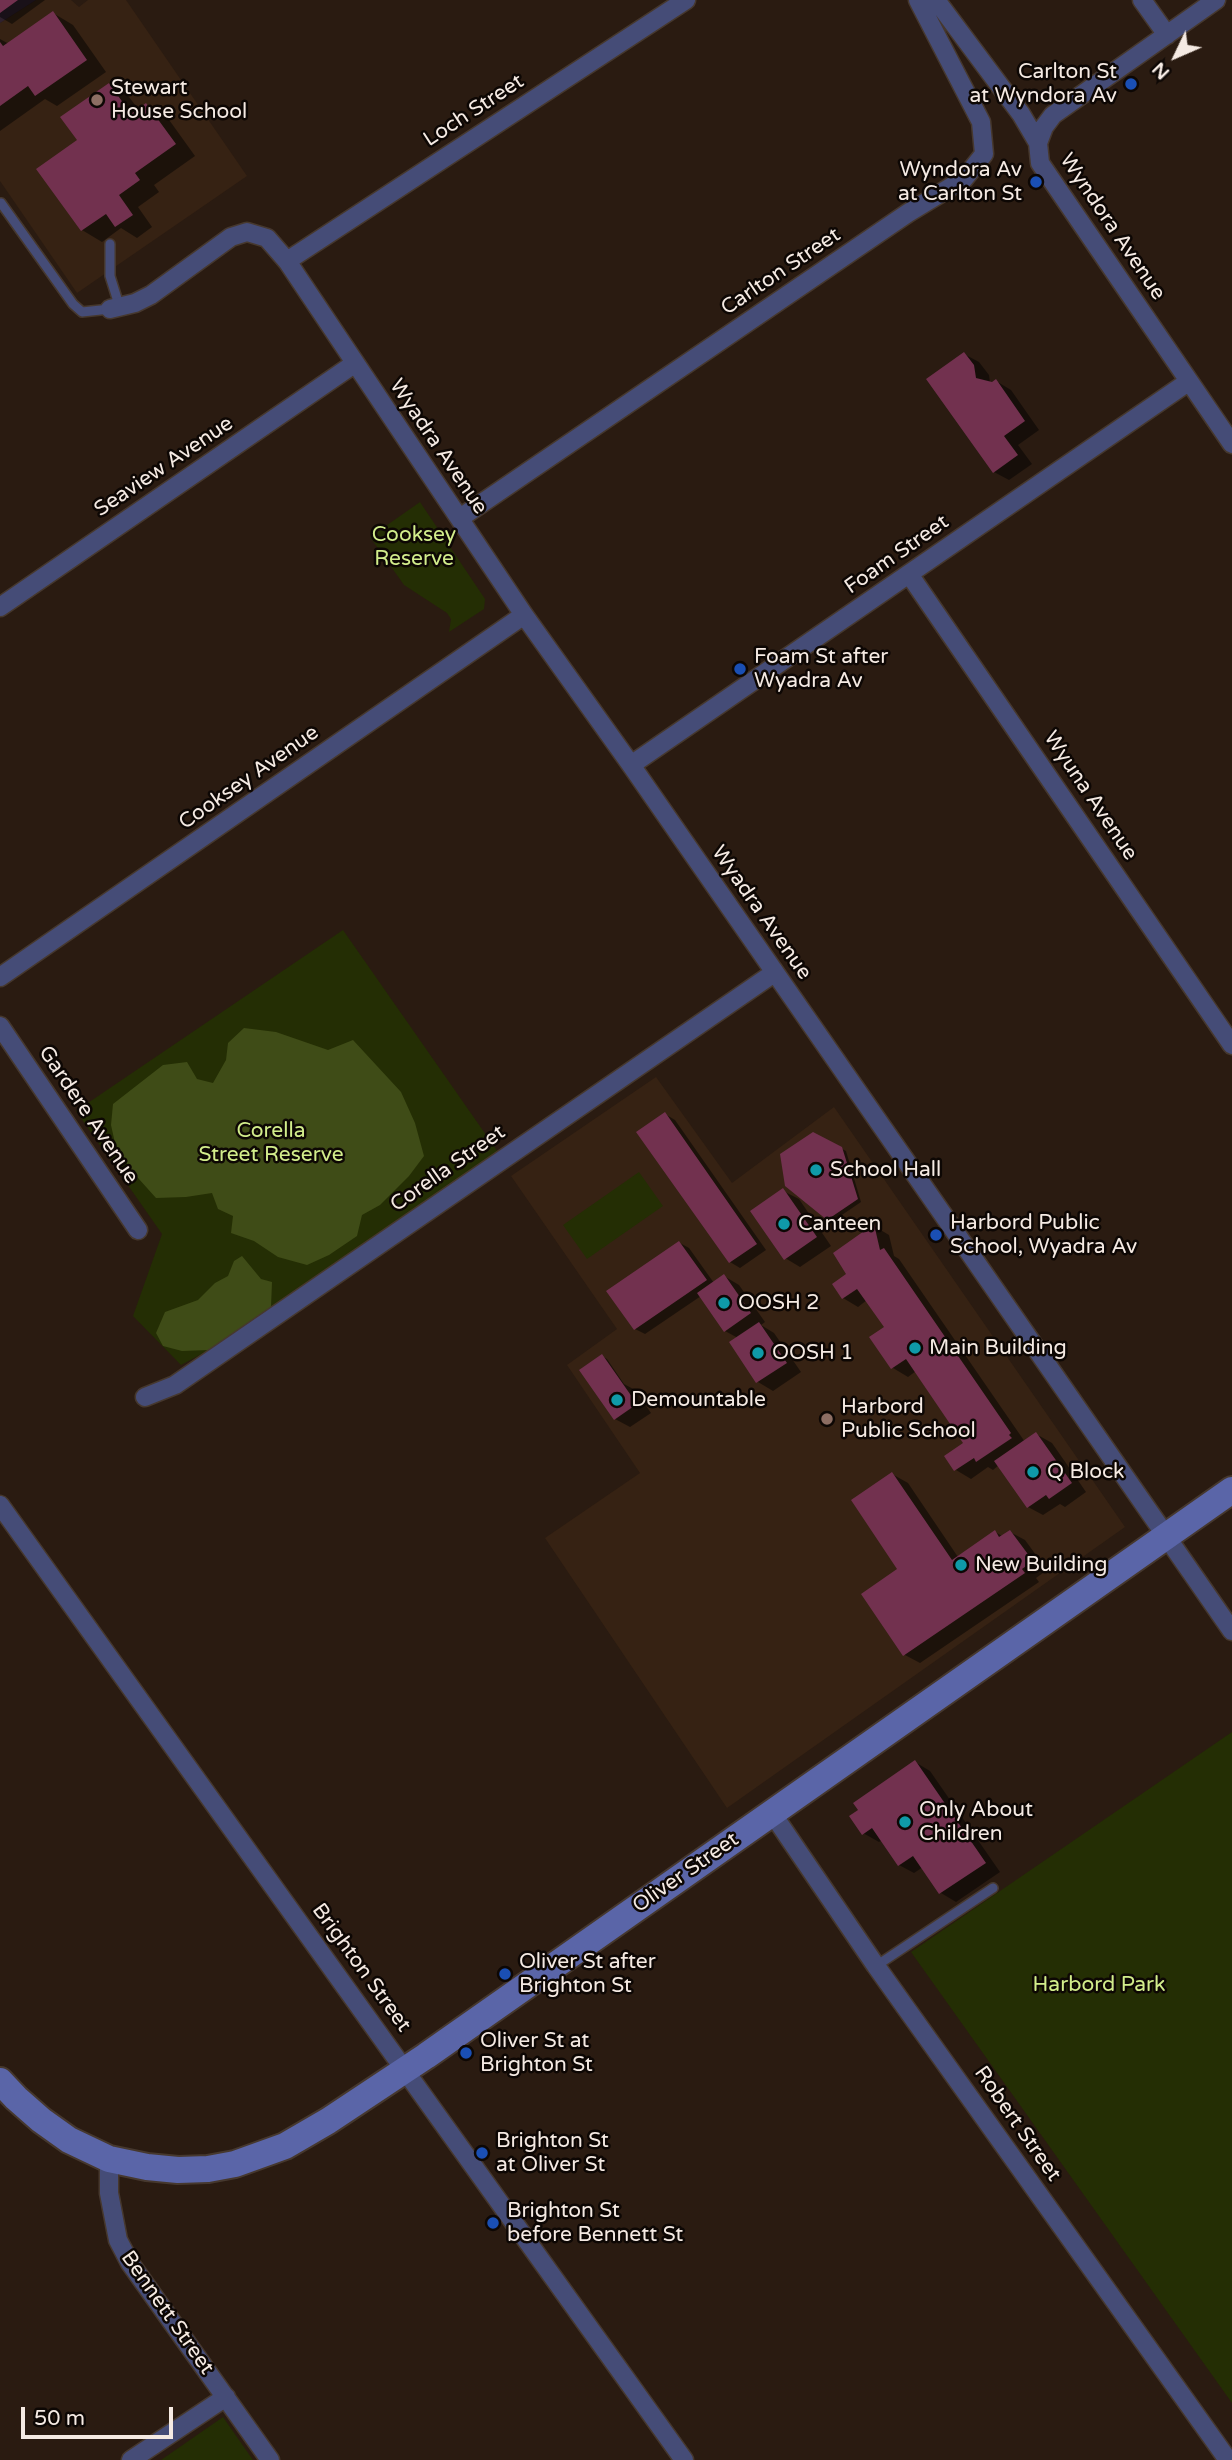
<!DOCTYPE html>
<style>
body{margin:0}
#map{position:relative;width:1232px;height:2460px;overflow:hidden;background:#2a1b11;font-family:"Varela Round",sans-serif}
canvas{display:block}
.north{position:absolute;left:1141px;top:21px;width:70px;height:70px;-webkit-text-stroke:5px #0d0704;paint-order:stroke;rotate:226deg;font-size:19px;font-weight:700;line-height:28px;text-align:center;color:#f5eae3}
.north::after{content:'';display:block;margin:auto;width:24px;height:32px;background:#f5eae3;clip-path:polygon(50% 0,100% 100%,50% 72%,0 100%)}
.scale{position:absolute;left:21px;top:2407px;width:152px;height:32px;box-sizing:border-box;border:4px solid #f5eae3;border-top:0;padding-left:9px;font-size:21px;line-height:24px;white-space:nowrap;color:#f5eae3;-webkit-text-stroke:5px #0d0704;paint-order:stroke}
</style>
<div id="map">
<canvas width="1232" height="2460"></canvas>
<div class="north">N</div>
<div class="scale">50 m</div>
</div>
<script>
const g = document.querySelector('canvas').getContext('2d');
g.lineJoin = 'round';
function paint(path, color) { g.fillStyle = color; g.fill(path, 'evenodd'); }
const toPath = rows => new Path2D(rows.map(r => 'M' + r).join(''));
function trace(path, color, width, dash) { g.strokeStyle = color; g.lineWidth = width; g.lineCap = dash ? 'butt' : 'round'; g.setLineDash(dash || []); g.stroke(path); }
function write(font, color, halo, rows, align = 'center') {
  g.font = font + ' "Varela Round",sans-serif'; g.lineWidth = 5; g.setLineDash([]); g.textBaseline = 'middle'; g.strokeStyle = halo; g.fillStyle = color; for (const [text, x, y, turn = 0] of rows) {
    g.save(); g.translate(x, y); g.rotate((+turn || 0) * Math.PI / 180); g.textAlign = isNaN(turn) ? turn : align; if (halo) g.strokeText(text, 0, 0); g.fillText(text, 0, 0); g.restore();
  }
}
const built = toPath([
 [36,0,71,0,79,7,88,0,126,0,247,176,77,293,0,181,0,23],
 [656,1077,732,1183,834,1107,1125,1527,727,1808,545,1538,640,1473,567,1365,617,1329,511,1176]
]);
const medical = toPath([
 [0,0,36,0,0,23]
]);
const green = toPath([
 [420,502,485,599,484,609,449,632,451,619,447,613,404,585,370,537],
 [343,930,498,1152,209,1350,181,1365,133,1316,162,1234,76,1111],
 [639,1172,663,1206,587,1259,563,1225],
 [1232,1732,1232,2403,911,1952],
 [223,2417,253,2460,161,2460]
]);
const forest = toPath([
 [244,1028,276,1032,328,1050,353,1040,401,1092,415,1123,424,1156,409,1176,380,1205,362,1215,357,1236,329,1255,307,1265,278,1257,254,1241,231,1233,233,1216,218,1209,212,1193,186,1197,156,1198,130,1169,115,1143,111,1125,113,1104,163,1065,187,1062,197,1079,213,1083,226,1060,228,1043],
 [242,1256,261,1279,272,1282,271,1307,209,1350,182,1351,163,1346,156,1333,165,1312,198,1300,215,1283,228,1276,234,1261]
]);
const shadow = toPath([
 [0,0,45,0,12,24,0,17],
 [53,13,73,25,106,72,57,106,45,99,0,131,0,39,9,44],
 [109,85,129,97,139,110,147,105,167,117,195,156,154,185,159,192,138,207,152,227,137,238,121,228,102,242,82,230,79,141],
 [964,354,979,362,989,375,990,383,996,381,1011,390,1039,430,1018,445,1032,464,1009,480,994,472],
 [665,1114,675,1120,766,1250,740,1268,730,1262],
 [813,1134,846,1151,861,1202,833,1221,828,1219],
 [783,1191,799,1199,831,1246,800,1267,785,1258],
 [874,1226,889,1235,894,1256,899,1259,1025,1442,1036,1434,1052,1443,1086,1492,1065,1507,1060,1504,1043,1515,1028,1507,999,1465,993,1470,988,1467,971,1479,956,1470,965,1444,916,1371,908,1377,893,1368,886,1327,867,1300,858,1307,843,1298,849,1274],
 [680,1243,689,1248,714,1283,724,1276,739,1285,765,1322,761,1325,774,1333,801,1372,773,1391,758,1382,738,1338,725,1331,701,1296,645,1334,635,1329],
 [602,1356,607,1359,624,1384,635,1390,651,1413,630,1427,615,1419],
 [892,1474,908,1483,958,1557,995,1532,1004,1537,1010,1532,1025,1540,1047,1570,1036,1578,1039,1582,920,1663,905,1655],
 [915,1762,930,1771,1000,1872,956,1902,941,1893,923,1867,914,1873,899,1865,882,1840,879,1842,863,1833,860,1810]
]);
const building = toPath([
 [0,0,18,0,0,13],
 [53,11,87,60,35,96,28,86,0,106,0,42,3,46],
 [109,83,131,114,146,103,176,144,135,173,140,180,119,195,133,215,115,227,106,214,81,231,36,169,77,140,60,117],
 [964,352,974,365,976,378,992,382,996,379,1025,421,1004,436,1018,455,993,473,926,379],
 [665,1112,757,1244,729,1263,636,1132],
 [813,1132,842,1147,858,1199,827,1220,785,1186,780,1154],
 [783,1188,817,1237,784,1260,750,1211],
 [874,1224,880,1250,884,1248,1011,1433,1009,1435,1012,1438,976,1462,974,1458,954,1471,944,1456,963,1443,906,1359,891,1369,869,1337,884,1327,857,1289,842,1299,832,1284,846,1274,833,1253],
 [679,1241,707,1280,634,1330,606,1291],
 [724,1274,751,1313,724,1332,697,1293],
 [759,1322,787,1363,756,1383,729,1342],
 [602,1354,637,1404,614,1420,579,1370],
 [1036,1432,1072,1483,1049,1499,1046,1495,1027,1508,994,1461],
 [892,1472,952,1560,995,1530,999,1537,1010,1530,1033,1561,1022,1569,1025,1573,903,1656,861,1594,897,1569,851,1500],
 [915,1760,986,1863,939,1894,913,1856,898,1866,872,1828,862,1835,849,1816,858,1810,853,1803]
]);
const service = toPath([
 [1,203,73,304,82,312,110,309],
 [110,244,110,276,120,308],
 [876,1966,993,1888]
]);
const minor = toPath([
 [936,0,1021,114,1038,143,1040,163,1232,444],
 [1142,0,1167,35],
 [1038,143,1044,127,1053,115,1216,0],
 [287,261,686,0],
 [110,309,135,303,151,295,231,237,247,232,267,238,287,261,524,615,631,765,1232,1631],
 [460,518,908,213,964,179,984,154,981,122,918,0],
 [909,574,1232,1045],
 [0,607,354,364],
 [631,765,1188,382],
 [0,977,524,615],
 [0,1026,138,1230],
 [145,1397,175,1385,774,973],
 [0,1505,684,2460],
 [772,1813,876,1966,1228,2460],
 [109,2159,109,2193,118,2240,130,2263,270,2460],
 [131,2460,226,2397]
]);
const secondary = toPath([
 [0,2081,16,2098,41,2120,69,2140,109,2159,147,2167,178,2170,208,2169,235,2164,285,2146,328,2121,426,2056,1232,1490]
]);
const markers = [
 [1131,84,7,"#1a4fb4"],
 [97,100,7,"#8d6e63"],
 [1036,182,7,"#1a4fb4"],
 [740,669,7,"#1a4fb4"],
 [816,1170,7,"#0f9aa8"],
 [784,1224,7,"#0f9aa8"],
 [936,1235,7,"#1a4fb4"],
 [724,1303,7,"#0f9aa8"],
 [915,1348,7,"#0f9aa8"],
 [758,1353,7,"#0f9aa8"],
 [617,1400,7,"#0f9aa8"],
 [827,1419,7,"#8d6e63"],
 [1033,1472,7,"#0f9aa8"],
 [961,1565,7,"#0f9aa8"],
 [905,1822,7,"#0f9aa8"],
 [505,1974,7,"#1a4fb4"],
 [466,2053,7,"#1a4fb4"],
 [482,2153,7,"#1a4fb4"],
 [493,2223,7,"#1a4fb4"]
];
const poiNames = [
 ["Carlton St",1117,72,"right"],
 ["at Wyndora Av",1117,96,"right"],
 ["Stewart",111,88],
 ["House School",111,112],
 ["Wyndora Av",1022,170,"right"],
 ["at Carlton St",1022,194,"right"],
 ["Foam St after",754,657],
 ["Wyadra Av",754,681],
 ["School Hall",830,1170],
 ["Harbord Public",950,1223],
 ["School, Wyadra Av",950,1247],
 ["Canteen",798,1224],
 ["OOSH 2",738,1303],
 ["Main Building",929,1348],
 ["OOSH 1",772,1353],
 ["Demountable",631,1400],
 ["Harbord",841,1407],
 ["Public School",841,1431],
 ["Q Block",1047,1472],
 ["New Building",975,1565],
 ["Only About",919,1810],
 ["Children",919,1834],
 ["Oliver St after",519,1962],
 ["Brighton St",519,1986],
 ["Oliver St at",480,2041],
 ["Brighton St",480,2065],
 ["Brighton St",496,2141],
 ["at Oliver St",496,2165],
 ["Brighton St",507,2211],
 ["before Bennett St",507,2235]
];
const streetNames = [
 ["Loch Street",474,111,-33],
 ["Wyndora Avenue",1112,227,56],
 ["Carlton Street",781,272,-34],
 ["Wyadra Avenue",438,447,56],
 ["Seaview Avenue",164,467,-34],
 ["Foam Street",897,555,-35],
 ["Cooksey Avenue",249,778,-35],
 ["Wyuna Avenue",1090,796,56],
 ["Wyadra Avenue",761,913,55],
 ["Gardere Avenue",88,1115,56],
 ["Corella Street",448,1169,-35],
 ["Oliver Street",686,1873,-35],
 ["Brighton Street",361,1968,54],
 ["Robert Street",1017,2124,55],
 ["Bennett Street",167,2313,55]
];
const parkNames = [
 ["Cooksey",414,535],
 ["Reserve",414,559],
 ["Corella",271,1131],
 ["Street Reserve",271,1155],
 ["Harbord Park",1099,1985]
];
paint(built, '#362213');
paint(medical, '#2f212d');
paint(green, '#242e04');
paint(forest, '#3f4c17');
paint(shadow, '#0007');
paint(building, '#72314f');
trace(service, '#46382e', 12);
trace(minor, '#46382e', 21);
trace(secondary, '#46382e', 30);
trace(service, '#454c77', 9);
trace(minor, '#454c77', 18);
trace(secondary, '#5a65a8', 26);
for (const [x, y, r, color] of markers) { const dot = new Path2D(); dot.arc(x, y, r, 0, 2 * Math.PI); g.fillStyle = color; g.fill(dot); trace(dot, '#0d0704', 2.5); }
write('21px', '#f5eae3', '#0d0704', poiNames, 'left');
write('21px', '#f5eae3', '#0d0704', streetNames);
write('21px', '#d2ed8b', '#0d0704', parkNames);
</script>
